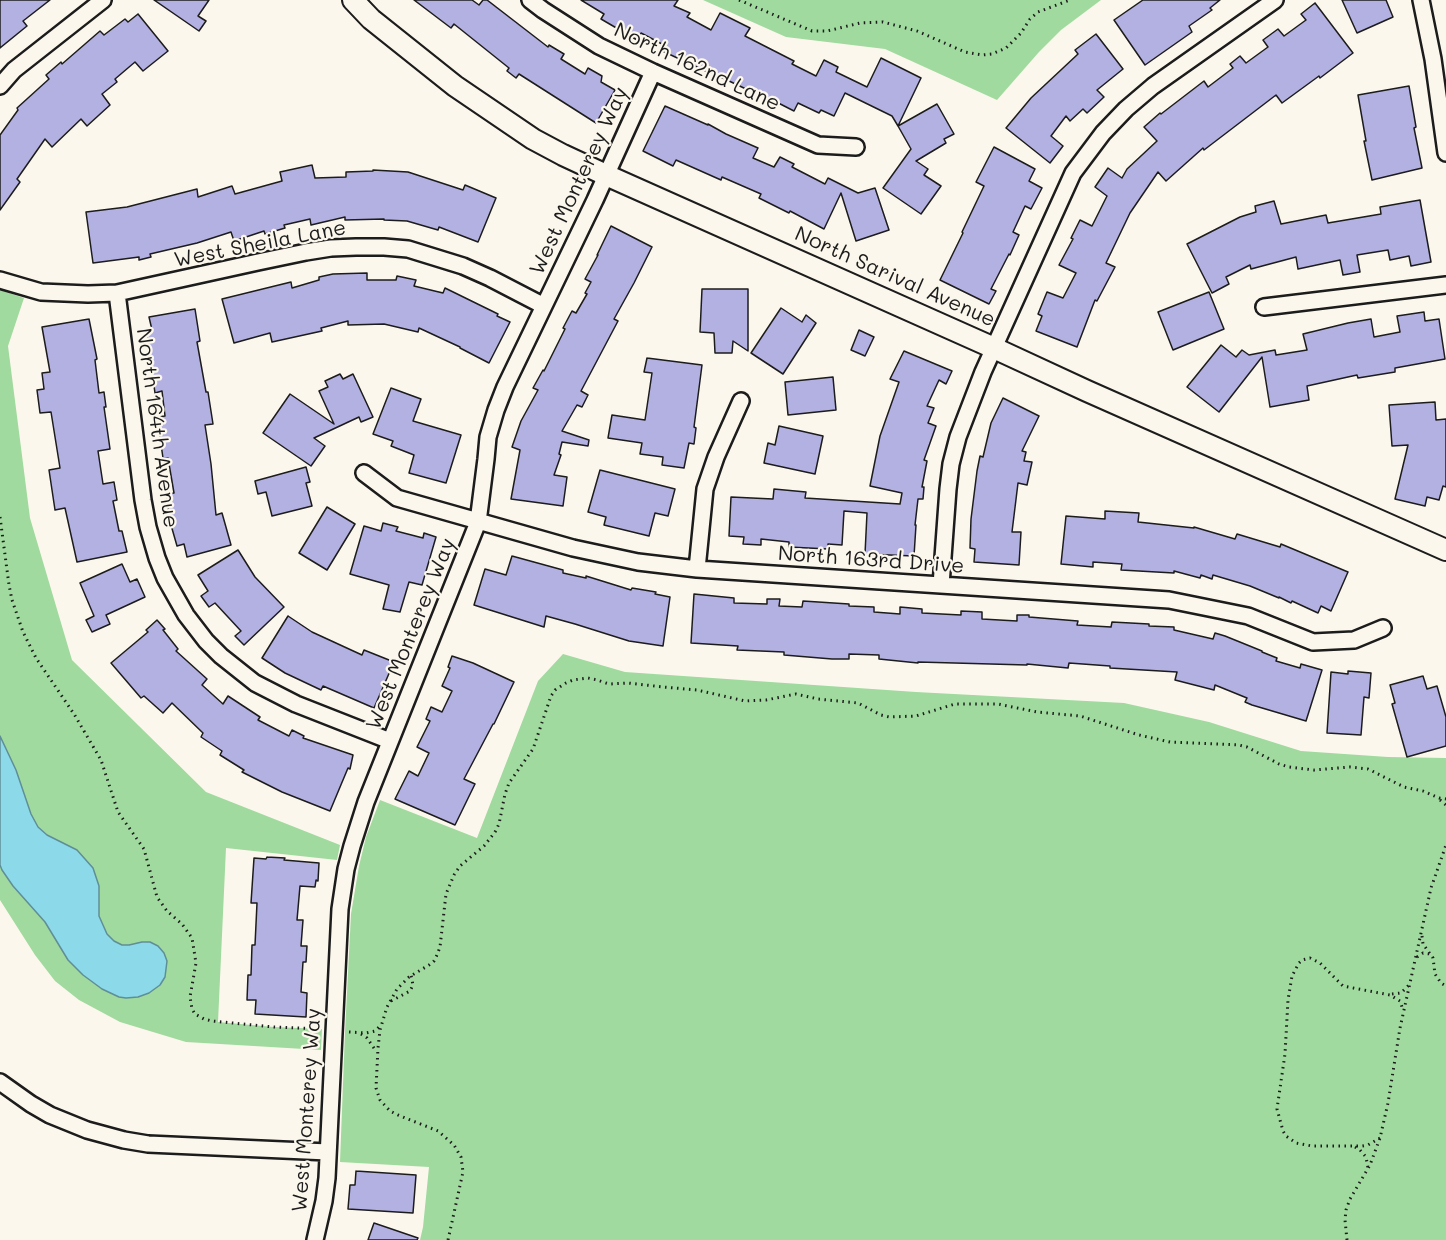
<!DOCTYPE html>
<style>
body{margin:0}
canvas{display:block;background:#fbf7ec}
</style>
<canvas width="1446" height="1240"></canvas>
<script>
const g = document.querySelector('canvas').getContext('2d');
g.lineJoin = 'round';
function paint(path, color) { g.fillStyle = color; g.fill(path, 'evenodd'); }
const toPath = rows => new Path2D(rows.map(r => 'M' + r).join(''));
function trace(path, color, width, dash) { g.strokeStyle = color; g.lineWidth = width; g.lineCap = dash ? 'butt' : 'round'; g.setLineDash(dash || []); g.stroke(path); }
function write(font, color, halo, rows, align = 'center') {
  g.font = font + ' Mali,sans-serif'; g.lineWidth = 4.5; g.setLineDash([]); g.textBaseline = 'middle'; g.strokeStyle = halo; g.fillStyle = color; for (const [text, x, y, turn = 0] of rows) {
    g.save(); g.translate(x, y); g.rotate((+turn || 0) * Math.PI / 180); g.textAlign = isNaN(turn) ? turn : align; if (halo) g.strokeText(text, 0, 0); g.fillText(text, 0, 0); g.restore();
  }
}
const green = toPath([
 [703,0,1101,0,1061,30,1039,52,997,100,885,49,786,37],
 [0,290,24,298,8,346,30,518,72,660,206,792,340,845,337,860,226,848,218,1022,274,1027,322,1029,321,1050,186,1042,120,1022,79,1000,55,981,35,955,0,900],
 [563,654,625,672,916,692,1124,703,1209,722,1301,751,1388,757,1446,758,1446,1240,420,1240,423,1227,429,1167,340,1162,345,1032,351,914,359,866,366,837,380,800,477,838,538,681]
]);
const water = toPath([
 [0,736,16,770,31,814,38,827,47,835,77,850,93,868,99,886,99,916,107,934,114,941,122,945,129,945,142,942,150,942,158,946,164,953,167,961,165,977,160,985,149,993,138,997,126,998,119,997,102,989,83,975,68,960,45,922,13,886,2,870,0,865,0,736]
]);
const building = toPath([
 [0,0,50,0,23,21,27,26,0,48,0,0],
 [154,0,209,0,198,16,206,21,199,31,154,0],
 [414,0,472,0,479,5,483,0,487,0,548,47,549,45,564,54,561,59,585,74,588,68,602,76,601,82,615,90,596,123,519,74,516,78,507,71,509,68,454,24,451,28,414,0],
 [581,0,678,0,674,6,690,13,687,17,711,30,720,13,750,28,745,36,794,61,792,64,816,76,824,60,838,67,836,72,867,87,881,58,921,78,898,126,892,116,845,93,834,116,821,110,819,113,798,103,794,111,747,87,746,89,710,72,710,73,660,50,662,44,641,33,637,40,601,19,604,14,581,0],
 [1143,0,1220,0,1210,8,1212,10,1189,26,1192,32,1145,65,1114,20,1143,0],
 [1342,0,1386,0,1393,17,1357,33,1342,0],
 [1315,3,1353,53,1320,78,1319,76,1282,103,1276,95,1204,150,1203,148,1166,181,1158,172,1130,213,1106,263,1115,267,1097,301,1095,300,1077,347,1036,331,1042,316,1038,314,1047,292,1063,298,1076,273,1059,265,1073,239,1071,238,1080,220,1092,226,1107,196,1095,187,1108,168,1122,178,1127,169,1157,141,1144,127,1160,113,1161,114,1204,81,1208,87,1233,68,1230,64,1240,56,1246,63,1268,47,1263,40,1278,29,1284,36,1306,20,1301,14,1315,3],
 [138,14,168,51,143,71,135,62,115,79,117,82,102,94,110,105,87,126,81,119,52,147,45,139,17,179,20,182,0,210,0,135,18,110,17,108,49,79,46,75,61,62,62,64,100,31,104,35,125,19,128,22,138,14],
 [1096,34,1123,69,1097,90,1104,97,1087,113,1083,109,1070,121,1066,116,1051,136,1063,146,1050,163,1006,128,1031,98,1078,54,1075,50,1096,34],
 [1409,86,1416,127,1414,128,1422,168,1372,180,1364,141,1366,141,1358,95,1409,86],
 [937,104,954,134,944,139,946,143,916,161,928,169,924,175,941,186,921,214,883,188,911,149,898,126,937,104],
 [665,106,708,125,708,124,726,134,758,148,753,158,774,167,780,157,794,164,792,167,825,184,828,178,858,193,875,188,889,230,856,241,841,193,824,229,790,211,789,213,759,198,761,194,722,177,721,180,676,160,673,166,643,151,665,106],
 [994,147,1035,169,1029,181,1042,188,1031,209,1025,206,1013,232,1019,235,1010,255,1009,254,991,289,996,291,989,304,940,280,963,233,962,232,984,186,976,182,994,147],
 [312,165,315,178,346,177,346,172,373,171,373,170,408,172,463,190,465,185,496,198,478,242,439,227,438,230,407,221,384,220,384,219,345,220,345,217,311,225,310,219,284,225,285,228,265,234,264,231,234,241,231,232,197,243,150,254,151,257,139,260,139,257,93,263,86,212,127,207,197,189,198,197,232,186,235,194,282,181,280,172,312,165],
 [1420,200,1431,262,1411,266,1409,256,1390,260,1388,250,1357,255,1360,272,1343,275,1340,260,1298,269,1296,257,1251,269,1250,265,1226,277,1229,284,1212,293,1187,244,1240,217,1256,212,1255,206,1274,201,1281,224,1326,215,1328,223,1381,214,1380,207,1420,200],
 [611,226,652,247,634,283,614,319,618,321,581,391,588,395,582,407,577,405,562,431,589,440,588,446,562,442,559,454,561,455,554,475,567,477,563,506,511,499,520,450,512,447,521,421,538,390,533,388,543,370,544,371,565,329,563,328,572,311,576,313,587,294,585,293,591,282,585,279,598,255,597,255,611,226],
 [367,273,367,280,396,280,397,276,416,280,414,286,443,293,445,288,498,314,497,316,510,322,489,363,460,348,460,347,419,328,418,332,384,324,348,325,348,321,321,328,322,331,272,342,270,333,234,343,222,299,291,282,292,288,319,280,319,277,333,274,367,273],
 [702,289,748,289,748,351,733,341,732,353,715,353,714,333,700,332,702,289],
 [1209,292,1224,329,1173,350,1158,312,1209,292],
 [781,308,802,322,806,315,816,323,783,374,751,353,781,308],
 [195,309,200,341,197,342,206,392,208,392,213,424,205,425,211,464,216,515,222,513,231,545,187,557,184,544,177,546,169,518,167,494,174,493,168,458,163,458,157,417,165,416,162,391,155,393,146,331,152,330,149,317,195,309],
 [1424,312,1425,321,1439,319,1445,359,1395,368,1395,372,1358,378,1357,375,1307,386,1309,400,1270,407,1262,357,1219,412,1187,387,1221,345,1236,357,1242,350,1249,355,1275,350,1276,355,1307,350,1303,334,1348,323,1371,319,1374,337,1400,332,1397,316,1424,312],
 [89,319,97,359,95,360,99,393,104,392,106,407,104,407,110,449,98,451,103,484,114,482,117,500,113,501,119,531,122,531,127,552,77,562,65,508,55,510,49,470,60,468,51,412,40,413,37,390,44,389,42,373,50,372,42,327,89,319],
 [859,330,874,337,865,356,851,350,859,330],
 [904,351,952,371,946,384,939,380,927,406,934,408,928,423,936,426,924,460,927,461,922,487,924,487,923,499,918,499,915,525,916,525,914,556,865,554,867,513,844,511,842,545,828,544,828,549,789,547,789,542,761,539,761,545,743,544,744,537,729,536,731,497,773,499,774,489,806,492,805,498,900,504,902,493,870,486,880,436,899,382,890,379,904,351],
 [647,358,702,365,694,427,696,428,694,444,689,443,684,468,662,465,663,457,640,454,642,443,608,438,612,415,645,420,652,373,644,372,647,358],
 [340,374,343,379,353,374,373,417,361,422,359,417,314,438,325,446,311,466,263,433,290,394,334,424,319,391,328,387,325,381,340,374],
 [833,377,836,410,788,415,785,382,833,377],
 [391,388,421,399,413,421,461,435,446,483,409,473,414,455,391,446,393,441,373,434,391,388],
 [1003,398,1039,416,1022,451,1026,452,1024,461,1032,462,1027,485,1018,483,1012,532,1021,532,1019,565,974,562,975,549,970,548,971,519,977,471,980,456,983,457,991,423,1003,398],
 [1435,402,1436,420,1446,419,1446,487,1443,486,1439,500,1427,497,1425,506,1395,499,1408,445,1392,446,1389,405,1435,402],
 [779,426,823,436,815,474,764,463,768,443,775,445,779,426],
 [306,467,310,482,306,483,312,506,272,516,266,492,258,494,255,481,306,467],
 [600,470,675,489,668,516,655,513,649,536,604,525,606,517,588,512,600,470],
 [327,507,355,524,327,570,299,553,327,507],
 [1105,511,1139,513,1138,522,1194,528,1194,527,1235,539,1237,534,1280,547,1281,544,1348,572,1331,611,1321,606,1318,613,1292,601,1291,603,1279,597,1279,598,1250,586,1213,575,1212,579,1201,575,1200,578,1174,571,1174,573,1121,570,1122,564,1093,562,1093,567,1061,564,1066,516,1105,519,1105,511],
 [383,523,398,527,396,531,423,538,424,533,436,537,422,585,409,582,400,612,383,609,389,585,350,574,364,526,381,531,383,523],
 [238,550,255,577,284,607,244,645,235,636,241,631,215,603,209,607,201,596,208,591,198,575,238,550],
 [512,556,563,570,563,573,586,578,586,576,631,590,632,588,656,592,655,594,670,597,663,646,629,641,575,624,546,616,544,627,474,605,485,569,506,575,512,556],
 [122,564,130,582,137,579,145,597,106,615,110,624,92,632,86,620,94,616,80,583,122,564],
 [694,594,734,598,734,603,767,604,767,599,780,599,779,606,802,607,803,601,849,604,849,606,874,607,874,612,900,614,900,607,922,609,922,613,961,615,961,611,982,612,982,619,1017,621,1017,615,1029,615,1029,617,1078,621,1077,625,1111,627,1112,622,1149,624,1149,626,1174,627,1174,630,1213,639,1215,633,1225,636,1262,651,1262,652,1277,658,1276,661,1300,668,1301,664,1322,670,1306,721,1252,705,1245,702,1247,698,1215,685,1214,690,1175,680,1177,672,1110,668,1110,666,1069,663,1068,668,1027,664,1027,665,918,662,918,663,879,659,879,655,849,654,849,659,832,659,784,655,784,652,737,650,738,646,691,643,694,594],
 [288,616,312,632,362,655,364,650,394,662,374,708,323,686,321,690,285,673,262,658,288,616],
 [157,620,165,629,163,630,178,649,176,651,207,679,202,685,223,704,228,696,260,717,258,720,289,736,292,730,304,736,303,738,353,755,350,769,348,768,330,811,282,792,242,772,244,770,220,755,222,751,201,737,203,733,172,703,163,713,144,696,141,698,111,663,148,632,146,630,157,620],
 [452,656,473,663,514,682,494,724,493,724,464,779,475,784,455,825,395,799,409,771,418,776,429,753,417,747,430,721,426,719,431,707,442,712,452,691,442,686,450,668,448,667,452,656],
 [1348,671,1371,673,1369,698,1364,697,1361,735,1327,733,1331,672,1348,674,1348,671],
 [1423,676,1427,689,1437,686,1446,717,1446,746,1407,757,1392,704,1395,703,1390,685,1423,676],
 [267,857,285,858,284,860,319,863,318,881,316,880,315,887,300,886,297,920,303,920,301,946,307,946,306,962,303,962,301,992,307,993,306,1017,255,1014,256,1000,247,1000,248,975,251,975,252,945,255,945,257,903,251,903,254,858,266,859,267,857],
 [356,1171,416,1175,413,1213,348,1209,350,1185,355,1185,356,1171],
 [374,1223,418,1238,417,1240,368,1240,374,1223]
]);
const path = toPath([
 [739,0,812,31,827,31,860,23,883,22,917,31,965,52,982,55,992,54,1006,48,1021,33,1030,19,1038,12,1070,0],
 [0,517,9,585,12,600,23,632,36,658,74,714,101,760,118,812,144,849,157,897,167,911,182,924,192,938,196,963,190,997,192,1009,195,1014,204,1019,212,1021,274,1027,321,1029],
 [1440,800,1446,805],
 [1422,936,1423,944,1433,958,1435,974,1441,983,1446,986],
 [1417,957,1423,953,1430,954],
 [1392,994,1401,993,1409,985],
 [391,1001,410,991,413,985,411,975],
 [349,1032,366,1033,375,1031,379,1027],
 [361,1034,367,1038,376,1051],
 [1380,1138,1368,1145,1362,1146,1312,1146,1296,1143,1286,1136,1283,1131,1277,1109,1285,1054,1288,1000,1292,976,1299,963,1302,960,1310,958,1320,963,1343,986,1390,995,1400,1001,1403,1010],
 [1355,1147,1360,1150,1366,1157,1368,1168],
 [448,1240,463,1172,461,1157,454,1145,438,1131,398,1115,390,1111,380,1100,376,1088,378,1048,380,1030,387,1007,397,989,409,977,429,965,434,961,437,955,440,947,446,894,454,875,460,866,484,846,495,832,499,824,505,794,509,783,533,749,551,696,555,690,566,683,573,680,588,678,597,680,609,684,628,683,663,687,697,690,745,701,766,700,796,694,818,699,858,703,881,715,889,717,916,716,955,704,998,704,1037,712,1080,716,1139,735,1170,742,1239,745,1247,747,1279,764,1289,767,1314,770,1350,767,1368,769,1404,787,1423,791,1439,798,1446,799],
 [1347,1240,1345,1220,1346,1210,1350,1199,1370,1165,1380,1138,1388,1103,1400,1028,1431,888,1446,845]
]);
const minor = toPath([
 [530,0,543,10,599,46,653,72,818,145,856,147],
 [1421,0,1433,59,1446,153],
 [0,86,14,70,103,0],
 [0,280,41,292,88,294,117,293,258,262,306,252,331,248,356,247,384,247,408,249,463,266,490,278,544,306],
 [117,293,143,500,148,527,157,558,165,578,186,615,206,641,221,656,255,683,296,704,390,741],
 [1264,307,1446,285],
 [364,473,397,498,573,548,638,562,697,569,1169,600,1248,616,1313,642,1354,640,1383,628],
 [697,569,705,489,716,457,741,401],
 [941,585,948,489,951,464,958,437,983,372,1073,173,1103,133,1126,109,1153,86,1275,0],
 [0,1082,31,1104,50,1115,87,1130,124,1140,148,1144,328,1152],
 [315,1240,324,1201,327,1178,340,909,346,869,352,846,366,802,478,522,486,459,488,437,496,410,505,387,595,200,653,72]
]);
const tertiary = toPath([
 [353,0,371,19,455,86,533,139,563,155,606,175,994,348,1087,391,1446,550]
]);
const streetNames = [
 ["North 162nd Lane",697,67,25],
 ["West Monterey Way",579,181,-65],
 ["West Sheila Lane",260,244,-11],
 ["North Sarival Avenue",895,277,24],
 ["North 164th Avenue",157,428,82],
 ["North 163rd Drive",871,560,4],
 ["West Monterey Way",411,634,-68],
 ["West Monterey Way",307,1110,-86]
];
paint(green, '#a1da9f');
paint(water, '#8cdae9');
trace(water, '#5f8e97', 1.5);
paint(building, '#b3b0e2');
trace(building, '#1c1c1c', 1.5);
trace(minor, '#1c1c1c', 20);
trace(tertiary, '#1c1c1c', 24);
trace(path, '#1c1c1c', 3, [1.5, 4.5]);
trace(minor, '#fbf7ec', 15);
trace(tertiary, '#fbf7ec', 20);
write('21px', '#1c1c1c', '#fbf7ec', streetNames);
</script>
